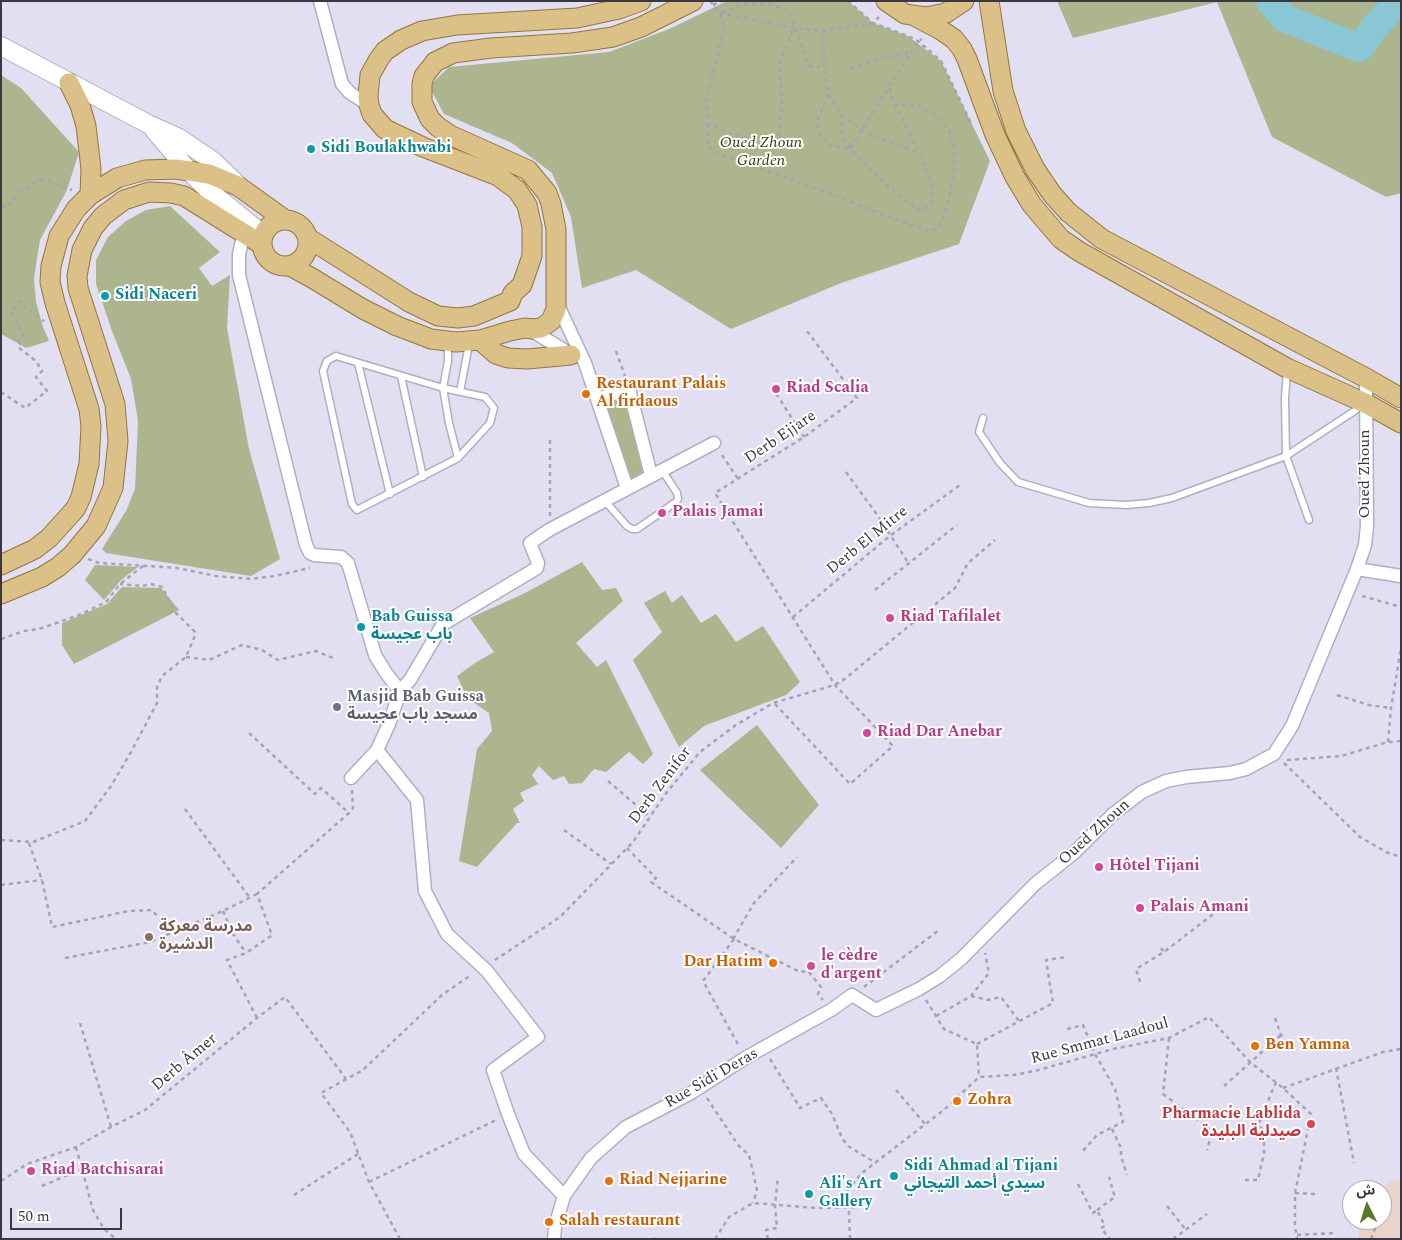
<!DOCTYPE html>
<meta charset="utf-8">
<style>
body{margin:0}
#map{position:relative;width:1402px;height:1240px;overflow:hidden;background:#e2dff3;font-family:Spectral,"Noto Sans Arabic",serif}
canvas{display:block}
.frame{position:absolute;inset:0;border:2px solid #393840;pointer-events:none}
.north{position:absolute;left:1342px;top:1180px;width:50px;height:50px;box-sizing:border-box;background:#fff;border:1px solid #b0afb3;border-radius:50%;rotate:355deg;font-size:14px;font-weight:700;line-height:20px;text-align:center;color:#393840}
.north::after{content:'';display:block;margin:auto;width:18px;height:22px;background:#5a772c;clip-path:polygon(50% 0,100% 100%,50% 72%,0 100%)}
.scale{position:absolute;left:10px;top:1208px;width:112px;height:22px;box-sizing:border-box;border:2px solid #393840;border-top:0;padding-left:6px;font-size:15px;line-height:18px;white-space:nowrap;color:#393840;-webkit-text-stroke:4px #fff;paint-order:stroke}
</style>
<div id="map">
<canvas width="1402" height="1240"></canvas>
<div class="frame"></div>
<div class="north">ش</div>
<div class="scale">50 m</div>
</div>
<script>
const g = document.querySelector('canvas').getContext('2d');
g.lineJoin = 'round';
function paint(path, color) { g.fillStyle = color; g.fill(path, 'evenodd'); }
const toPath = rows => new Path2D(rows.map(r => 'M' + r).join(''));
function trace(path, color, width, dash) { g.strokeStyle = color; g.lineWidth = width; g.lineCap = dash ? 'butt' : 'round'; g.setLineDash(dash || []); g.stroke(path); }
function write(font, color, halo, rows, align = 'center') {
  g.font = font + ' Spectral,"Noto Sans Arabic",serif'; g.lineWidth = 4; g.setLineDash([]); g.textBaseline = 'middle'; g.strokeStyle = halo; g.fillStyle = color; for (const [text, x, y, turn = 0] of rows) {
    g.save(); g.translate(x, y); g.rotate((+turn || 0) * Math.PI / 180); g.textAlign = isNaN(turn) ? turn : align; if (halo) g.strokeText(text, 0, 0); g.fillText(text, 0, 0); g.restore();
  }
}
const commercial = toPath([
 [1389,1180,1401,1181,1401,1239,1359,1239,1359,1230,1365,1229,1367,1220,1382,1220,1382,1190,1371,1190,1372,1184,1387,1187]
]);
const green = toPath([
 [727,1,848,1,873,23,908,36,941,61,990,161,959,244,841,283,731,329,636,270,582,288,571,217,552,173,512,143,444,114,429,86,449,67,609,52,669,29],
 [1057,1,1401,1,1401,193,1386,197,1272,137,1217,2,1073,38],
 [1,75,21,88,79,152,67,190,40,240,37,258,34,279,36,302,43,327,49,341,26,348,1,334],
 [170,206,220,252,199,268,212,286,230,275,227,328,249,449,280,559,251,576,106,553,102,549,126,511,135,489,138,421,131,379,112,331,96,284,96,260,108,237,126,221,146,210],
 [630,390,654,480,630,493,600,399],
 [582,562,602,590,616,588,623,601,576,643,597,667,606,660,653,754,643,764,629,752,606,772,594,769,582,783,569,784,564,776,553,780,539,766,532,775,538,784,520,793,524,801,513,809,520,823,517,823,477,867,459,861,477,749,492,731,489,713,467,698,457,676,475,663,494,652,470,618,525,593],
 [95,565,138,567,121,580,104,600,85,580],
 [122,587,161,588,179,610,74,664,62,645,62,623,107,604],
 [665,591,672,603,682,595,701,623,716,614,736,642,763,626,800,682,786,695,704,726,679,747,633,660,662,632,644,603],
 [757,725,819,805,781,848,700,770]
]);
const river = toPath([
 [1270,1,1284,18,1359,48,1378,23,1400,1]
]);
const path = toPath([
 [710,1,720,13,724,28,706,102,708,124,736,135,772,144,778,140,782,106,780,62,794,28],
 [848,1,873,23,908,36,918,41,941,61,971,123],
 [713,5,722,1],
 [722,12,743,4,768,4,789,11,809,66,824,67],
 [720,13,794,28,823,31,873,23,879,17],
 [823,31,824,67,828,94,841,114,862,130,888,142,919,153],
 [851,69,876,59,910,53],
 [828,94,817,122,820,135,829,145,850,149,918,41,922,39],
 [841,114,841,133,850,149,877,176,908,203,923,211,931,203,931,185,920,154,895,105,889,87],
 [708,124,707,146,721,155,796,181,911,225,930,231,938,229,948,203,954,172,954,149,949,130,935,115,917,105,895,105],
 [1,208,9,204,22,190,38,181,47,180,72,190],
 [616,351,625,376],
 [772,387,804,437],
 [1,392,25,408,47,391,36,377,42,371,36,361,18,347,23,335,11,311,19,301,41,320,44,321],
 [722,455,738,479],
 [846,472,878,516,909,564],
 [550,516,550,440],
 [88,559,99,563,177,568,216,576,251,579,275,576,310,568],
 [875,590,957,525],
 [1362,596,1401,607],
 [793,617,891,535,960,485],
 [1,639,24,631,39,629,79,615,106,602,120,584,143,566],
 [186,657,209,660,242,645,262,650,278,660,316,651,333,658],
 [1337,695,1369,705,1391,708],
 [775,704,850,784,893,746,835,685,715,493,804,437,857,398,807,331],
 [249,733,315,794,321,788,349,813],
 [1388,742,1391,708,1401,648],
 [1287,760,1341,756,1388,742,1401,741],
 [1284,763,1360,837,1386,852,1401,857],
 [608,781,650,817],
 [185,809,250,898],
 [564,830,611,864],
 [1,840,33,842,85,821,111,786,131,752,157,703,157,687,162,676,186,657,194,638,195,632,176,613,162,587,151,584,142,586,120,584],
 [29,843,42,880,52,927,129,911,152,910,171,932],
 [627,848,656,878,651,882,734,939,800,972,808,971,821,987,818,994,823,1000],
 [1,885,42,880],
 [223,911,233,934,246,953],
 [733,939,754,903,797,857],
 [734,939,703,981,739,1046],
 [1161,948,1164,952],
 [65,958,150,942,223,911,257,894],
 [495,960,560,917,633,842,667,792,700,752,736,725,773,703,828,687,841,682,955,588,968,563,995,540],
 [1140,982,1136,969,1164,952,1225,905],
 [864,987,939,930],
 [971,996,988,1000,1001,997,1019,1021],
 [926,1000,944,1029,977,1044,979,1077],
 [936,1016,971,996,989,973,985,953],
 [257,1018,227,960,246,953,272,935,257,894,349,813,353,808,352,790],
 [1275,1018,1281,1035,1293,1051],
 [80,1023,111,1127],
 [1067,1029,1083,1025,1095,1054,1115,1089,1123,1122,1097,1135,1082,1152],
 [1169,1038,1163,1094,1202,1123,1212,1132,1207,1150],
 [977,1044,1053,1003,1046,960,1067,957],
 [770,1059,800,1108,821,1098,832,1114,842,1138,848,1146,876,1163],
 [1336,1068,1354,1163],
 [1224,1086,1281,1035],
 [1283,1088,1383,1052,1401,1049],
 [896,1090,925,1124],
 [707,1098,738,1145,749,1155,757,1190,753,1203],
 [1112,1129,1121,1148,1121,1156,1127,1175],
 [76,1147,93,1210,104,1229,116,1239],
 [1245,1180,1258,1180,1264,1153,1264,1136,1259,1123,1276,1082],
 [1,1181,27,1164,76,1147,111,1127,145,1110,257,1018,285,997,346,1079],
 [369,1182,496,1120],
 [1078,1184,1093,1213,1097,1210,1105,1226,1101,1228,1110,1239],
 [42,1186,82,1169],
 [1295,1193,1316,1194],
 [294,1195,358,1154],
 [1167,1206,1186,1230],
 [1382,1209,1387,1194],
 [1097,1210,1115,1197,1109,1177],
 [1297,1235,1333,1233],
 [400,1239,369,1182,350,1132,321,1093,363,1070,442,995,471,975],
 [653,1239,655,1238],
 [715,1239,729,1217,753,1203,816,1208,857,1207],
 [768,1239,766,1230,777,1228,775,1206,778,1177],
 [850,1239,848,1190,862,1173,945,1109,979,1077,1014,1075,1035,1071,1113,1049,1169,1038,1209,1017,1250,1062,1283,1088,1311,1114,1295,1193,1295,1226,1297,1239],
 [1173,1239,1207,1214],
 [1371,1239,1378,1220]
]);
const lane = toPath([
 [448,343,448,361,443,388,449,423,458,458],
 [336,356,443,388,485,397,494,408,490,423,458,458,357,510,352,504,323,371,327,361,336,356],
 [358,363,390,494],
 [1287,372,1285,398,1286,456,1309,520],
 [401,376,423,477],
 [460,392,469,344],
 [983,418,979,432,1000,463,1018,482,1089,503,1126,505,1149,503,1172,498,1286,456,1362,406],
 [605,501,627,526,632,529,637,529,676,502,678,499,677,493,662,470]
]);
const street = toPath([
 [320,1,342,84,350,93,369,105],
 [244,233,239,254,239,275,306,545,310,553,314,555,341,557,348,563,375,655,386,673,400,691],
 [556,301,585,363,627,488],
 [529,329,572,355],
 [597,399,629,389,651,475],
 [1357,569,1365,545,1367,526,1366,378],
 [377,750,417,800,425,891,447,934,487,971,538,1037,493,1070,508,1114,524,1154,564,1196],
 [351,778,377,750,389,724,400,691,410,680,443,624,537,568,538,563,530,543,549,530,714,443],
 [554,1239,555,1227,564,1196,591,1158,626,1127,691,1093,745,1058,831,1010,852,995,876,1010,919,989,940,976,961,959,1035,884,1074,853,1113,814,1142,792,1166,781,1186,777,1230,773,1246,769,1274,754,1292,726,1357,569,1401,576]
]);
const secondary = toPath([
 [1,46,150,125,179,138,213,161,238,185],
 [154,130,188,170,206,188,262,234]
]);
const primary = toPath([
 [886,1,905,14,926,17,946,13,964,1],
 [989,1,1003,91,1016,131,1035,169,1052,194,1068,212,1102,239,1366,378,1401,398],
 [916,17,941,30,954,39,962,49,967,59,995,135,1015,177,1032,205,1061,239,1080,252,1287,368,1365,403,1401,423],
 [69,83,80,105,86,126,91,169,90,195],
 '262 243a23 23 0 1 1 46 0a23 23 0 1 1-46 0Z',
 [308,238,409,302,438,316,458,318,474,316,510,301,513,293,522,285,532,256,532,227,527,205,517,190,498,176,423,147,385,129,372,114,369,105,368,96,370,75,379,59,385,51,401,40,422,31,457,25,577,18,619,9,641,1],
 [290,266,312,278,363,309,397,326,431,339,456,342,480,340,510,331,525,328,533,329,541,328,551,321,556,309,556,229,551,204,547,193,528,170,450,135,438,127,430,119,422,102,422,84,424,76,435,62,453,53,491,48,572,43,613,37,641,27,693,1],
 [480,340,496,354,508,358,527,359,571,355],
 [1,565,35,549,49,538,69,516,76,508,81,497,89,464,91,426,89,409,55,303,50,282,51,266,59,236,76,209,90,195,117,178,145,170,176,169,209,174,238,186,284,219],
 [1,594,42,577,58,567,72,555,96,526,113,488,118,441,115,404,78,288,77,276,82,250,93,228,103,216,124,200,149,192,171,193,184,196,197,204,261,244]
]);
const markers = [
 [311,149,5,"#0f9aa8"],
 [105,296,5,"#0f9aa8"],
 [776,389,5,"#d1479c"],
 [586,394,5,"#e8710a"],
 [662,513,5,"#d1479c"],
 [890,618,5,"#d1479c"],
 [361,627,5,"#0f9aa8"],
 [337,707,5,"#6b7280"],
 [867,733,5,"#d1479c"],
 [1099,867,5,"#d1479c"],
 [1140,908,5,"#d1479c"],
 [149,937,5,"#8d6e63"],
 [773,963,5,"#e8710a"],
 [811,966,5,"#d1479c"],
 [1255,1046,5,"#e8710a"],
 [957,1101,5,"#e8710a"],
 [1311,1124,5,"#e0444e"],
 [31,1171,5,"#d1479c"],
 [894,1176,5,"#0f9aa8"],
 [609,1181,5,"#e8710a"],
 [809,1194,5,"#0f9aa8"],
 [549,1222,5,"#e8710a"]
];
const parkNames = [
 ["Oued Zhoun",761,144],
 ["Garden",761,162]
];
const cultureNames = [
 ["Sidi Boulakhwabi",321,149],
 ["Sidi Naceri",115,296],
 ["Bab Guissa",371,618],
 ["باب عجيسة",371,636],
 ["Sidi Ahmad al Tijani",904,1167],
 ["سيدي أحمد التيجاني",904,1185],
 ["Ali's Art",819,1185],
 ["Gallery",819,1203]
];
const foodNames = [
 ["Restaurant Palais",596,385],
 ["Al firdaous",596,403],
 ["Dar Hatim",763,963,"right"],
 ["Ben Yamna",1265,1046],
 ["Zohra",967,1101],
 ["Riad Nejjarine",619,1181],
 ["Salah restaurant",559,1222]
];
const hotelNames = [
 ["Riad Scalia",786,389],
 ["Palais Jamai",672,513],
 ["Riad Tafilalet",900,618],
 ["Riad Dar Anebar",877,733],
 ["Hôtel Tijani",1109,867],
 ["Palais Amani",1150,908],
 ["le cèdre",821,957],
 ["d'argent",821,975],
 ["Riad Batchisarai",41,1171]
];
const streetNames = [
 ["Derb Ejjare",781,438,-34],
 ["Oued Zhoun",1366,474,-90],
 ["Derb El Mitre",868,541,-39],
 ["Derb Zenifor",661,786,-53],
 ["Oued Zhoun",1095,833,-42],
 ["Rue Smmat Laadoul",1100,1042,-15],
 ["Derb Âmer",185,1063,-40],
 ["Rue Sidi Deras",712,1079,-30]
];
const worshipNames = [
 ["Masjid Bab Guissa",347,698],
 ["مسجد باب عجيسة",347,716]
];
const educationNames = [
 ["مدرسة معركة",159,928],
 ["الدشيرة",159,946]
];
const healthNames = [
 ["Pharmacie Lablida",1301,1115],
 ["صيدلية البليدة",1301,1133]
];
paint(commercial, '#ead3c8');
paint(green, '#acb58d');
trace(river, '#8ac7d6', 28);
trace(lane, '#b0aec1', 9);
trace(street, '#b0aec1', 15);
trace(secondary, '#b0aec1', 20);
trace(primary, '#93763b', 21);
trace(path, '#a6a3b3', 2.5, [4, 4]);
trace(lane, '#fff', 6);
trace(street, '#fff', 12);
trace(secondary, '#fff', 18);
trace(primary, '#dbc188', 19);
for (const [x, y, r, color] of markers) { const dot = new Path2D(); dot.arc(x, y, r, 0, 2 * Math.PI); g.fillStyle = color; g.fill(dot); trace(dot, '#fff', 2); }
write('italic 16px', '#363f06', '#fff', parkNames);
write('bold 16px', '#0d838f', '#fff', cultureNames, 'left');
write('bold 16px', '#c56008', '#fff', foodNames, 'left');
write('bold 16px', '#b23c85', '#fff', hotelNames, 'left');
write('16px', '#393840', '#fff', streetNames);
write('bold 16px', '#5b616d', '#fff', worshipNames, 'left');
write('bold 16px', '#785e54', '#fff', educationNames, 'left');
write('bold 16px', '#be3a42', '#fff', healthNames, 'right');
</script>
